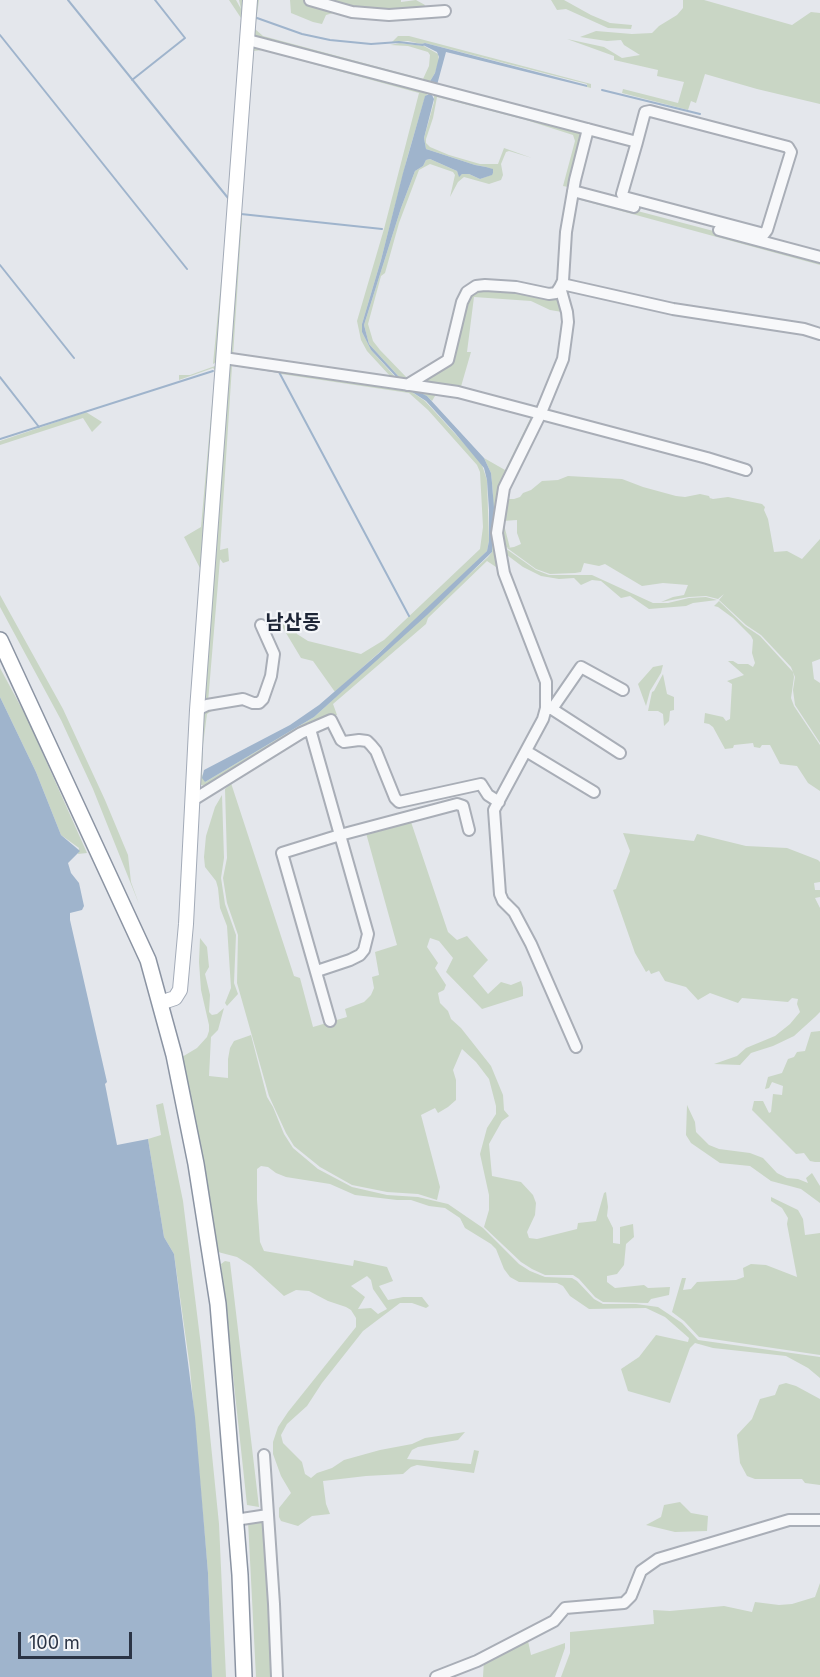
<!DOCTYPE html>
<meta charset="utf-8">
<style>
body{margin:0}
#map{position:relative;width:820px;height:1677px;overflow:hidden;background:#e4e7ec;font-family:Inter,sans-serif}
canvas{display:block}
.scale{position:absolute;left:18px;top:1632px;width:114px;height:27px;box-sizing:border-box;border:3px solid #2b3445;border-top:0;padding-left:8px;font-size:18px;line-height:21px;white-space:nowrap;color:#2b3445;-webkit-text-stroke:4px #f4f6f9;paint-order:stroke}
</style>
<div id="map">
<canvas width="820" height="1677"></canvas>
<div class="scale">100 m</div>
</div>
<script>
const g = document.querySelector('canvas').getContext('2d');
g.lineJoin = 'round';
function paint(path, color) { g.fillStyle = color; g.fill(path, 'evenodd'); }
const toPath = rows => new Path2D(rows.map(r => 'M' + r).join(''));
function trace(path, color, width, dash) { g.strokeStyle = color; g.lineWidth = width; g.lineCap = dash ? 'butt' : 'round'; g.setLineDash(dash || []); g.stroke(path); }
function write(font, color, halo, rows, align = 'center') {
  g.font = font + ' Inter,"Noto Sans KR",sans-serif'; g.lineWidth = 4.5; g.setLineDash([]); g.textBaseline = 'middle'; g.strokeStyle = halo; g.fillStyle = color; for (const [text, x, y, turn = 0] of rows) {
    g.save(); g.translate(x, y); g.rotate((+turn || 0) * Math.PI / 180); g.textAlign = isNaN(turn) ? turn : align; if (halo) g.strokeText(text, 0, 0); g.fillText(text, 0, 0); g.restore();
  }
}
const green = toPath([
 [229,0,236,0,241,9,239,0,245,0,218,361,213,364,229,199,241,18],
 [255,0,259,0,255,29,263,36,423,79,429,66,430,55,428,52,408,46,390,45,400,43,424,46,438,54,439,61,435,73,429,83,256,37,253,35],
 [290,0,307,0,381,17,379,19,371,20,333,13,326,15,322,24,313,22,291,13],
 [317,0,401,0,401,2,416,0,425,5,421,12,374,11],
 [551,0,564,0,591,15,610,23,632,25,631,29,608,28,566,9,557,10],
 [683,0,704,0,792,25,811,12,820,13,820,104,757,89,705,74,696,103,691,101,688,110,622,93,623,89,678,103,684,82,657,76,658,70,614,60,614,56,567,39,604,47,622,58,640,55,624,45,621,40,607,41,580,37,596,31,632,34,652,33,659,26,677,15,683,8],
 [398,36,409,36,591,84,591,88,587,87,587,84,425,43,421,44,408,41,392,42],
 [253,45,263,46,430,91,425,97,408,155,381,260,362,324,362,332,371,350,398,380,400,378,369,344,364,325,401,208,415,171,423,166,426,160,430,159,457,171,459,176,462,174,469,174,480,179,491,175,493,173,492,169,486,167,475,165,426,149,424,138,434,102,434,92,578,131,583,135,584,137,569,195,561,278,557,289,554,291,559,276,568,192,568,187,563,186,575,141,573,135,526,120,437,97,433,118,426,139,426,143,430,147,449,155,480,164,498,164,504,148,532,158,509,151,506,152,501,164,503,175,501,180,489,184,464,177,458,182,450,197,455,175,453,172,430,164,419,170,399,223,385,273,381,276,368,324,373,341,380,350,409,380,404,383,387,380,390,376,367,351,361,340,357,321,384,229,419,93,262,50,254,51,240,217,242,218,233,356,230,354,228,350,251,49],
 [579,198,588,198,820,259,820,265,577,199],
 [479,288,559,296,562,312,550,310,531,301,474,297,467,352,471,352,460,390,419,382,446,364,467,296],
 [215,366,218,366,202,572,184,537,201,527,215,370,213,368,179,380,179,375,190,375],
 [232,366,220,550,228,548,229,561,223,563,220,559,208,702,204,703,227,367],
 [279,371,438,391,432,401,427,396,409,390,425,401,481,462,487,480,489,541,487,551,420,616,335,692,313,661,301,658,280,623,295,624,297,634,308,641,361,654,384,640,480,549,483,527,480,472,477,465,428,410,409,393,281,374],
 [86,412,102,422,92,432,83,418,0,445,0,441],
 [531,417,535,418,506,480,499,569,487,561,428,618,426,624,333,704,337,715,312,721,295,731,208,787,198,784,202,713,213,707,213,710,207,714,203,745,202,774,205,782,314,717,488,557,492,552,493,494,491,473,484,458,505,470],
 [568,476,622,479,643,487,676,496,685,497,700,494,709,496,711,501,710,498,713,499,728,497,762,504,765,507,764,510,768,519,774,552,787,551,802,559,820,539,820,659,812,662,814,679,820,683,820,743,795,705,793,690,795,677,791,667,761,635,746,625,719,600,724,594,718,599,706,596,689,597,661,602,673,597,684,595,688,585,663,583,642,586,605,564,599,566,584,563,581,572,575,573,550,574,536,569,507,548,514,547,521,544,517,533,517,520,503,521,510,548,501,547,503,499,514,499,520,497,523,493,531,490,542,481,558,480],
 [505,548,536,570,549,575,592,575,653,603,668,603,689,598,706,597,717,600,693,603,686,606,649,609,630,596,621,598,601,581,592,580,581,585,574,578,559,579,541,576,523,567,507,555,504,559,502,550],
 [0,595,63,709,105,800,128,855,131,882,139,904,93,789,61,720,0,607],
 [719,601,745,626,760,636,793,672,794,677,791,698,794,706,820,745,820,791,808,783,797,766,780,764,770,745,762,745,760,748,754,747,753,743,734,745,733,748,725,749,713,727,709,724,704,723,705,713,723,717,726,721,730,719,732,684,727,681,744,675,728,661,733,661,738,664,748,664,753,667,755,663,752,653,753,640,751,636,733,618,718,607,714,606],
 [663,665,661,673,650,691,646,706,638,684,653,667],
 [0,668,27,718,87,853,78,854,79,848,61,835,36,772,0,697],
 [663,674,667,694,674,697,674,710,670,711,669,721,664,726,663,714,658,711,648,711,652,692,654,691],
 [231,783,294,976,300,978,313,1027,347,1017,345,1009,364,1002,371,995,374,988,372,977,379,975,375,952,397,945,366,833,352,837,350,833,410,819,448,932,457,940,467,936,488,960,473,976,488,994,501,982,511,985,521,981,523,988,523,996,482,1009,446,972,453,958,439,941,430,938,427,947,438,963,435,968,446,985,444,990,438,993,440,1003,448,1011,451,1019,461,1028,491,1066,503,1095,504,1110,509,1116,502,1121,489,1144,492,1176,521,1182,533,1195,536,1203,535,1215,527,1232,529,1238,537,1239,577,1229,578,1223,596,1221,604,1193,606,1192,608,1207,607,1216,613,1228,613,1243,620,1244,620,1227,633,1224,634,1237,626,1244,624,1265,617,1274,607,1276,607,1282,615,1288,644,1285,648,1288,670,1287,669,1295,651,1299,648,1303,603,1302,595,1297,579,1279,573,1275,545,1275,532,1269,521,1262,484,1227,489,1210,489,1195,480,1154,487,1128,496,1114,496,1106,489,1079,476,1062,462,1049,453,1070,456,1080,456,1100,448,1107,438,1113,435,1108,421,1115,440,1187,437,1200,418,1194,387,1192,352,1185,320,1167,294,1146,286,1133,269,1096,237,983,238,935,227,903,223,878,227,858,225,789],
 [222,795,224,858,221,878,225,904,236,935,234,983,238,994,227,1006,225,1003,231,988,227,926,220,908,218,888,216,881,205,867,204,857,206,836,215,807],
 [623,833,694,841,697,834,746,846,787,848,818,860,820,862,820,882,814,883,815,890,820,890,820,897,815,898,820,908,820,1012,815,1017,794,1036,773,1046,751,1053,740,1065,714,1064,737,1056,746,1048,775,1036,790,1024,800,1012,797,1004,798,999,792,998,788,1002,742,998,738,1003,710,993,698,1000,686,987,665,981,659,971,651,974,649,970,646,972,635,953,613,890,616,889,630,851],
 [200,938,207,947,209,967,205,974,210,995,209,1012,212,1015,217,1014,224,1008,218,1030,211,1037,209,1076,228,1078,228,1059,230,1048,234,1041,251,1035,267,1097,273,1107,284,1134,293,1148,318,1169,352,1187,387,1195,418,1197,448,1204,483,1228,519,1264,530,1271,545,1277,572,1278,577,1281,594,1299,603,1304,636,1304,658,1307,682,1323,698,1340,820,1357,820,1378,808,1368,786,1356,713,1348,695,1343,690,1348,670,1403,628,1391,621,1369,639,1357,656,1335,688,1342,689,1338,665,1317,646,1308,589,1309,570,1296,563,1286,557,1283,519,1282,510,1277,504,1269,496,1249,491,1244,465,1228,460,1218,445,1208,429,1206,411,1200,397,1200,355,1195,330,1184,286,1177,276,1173,268,1167,261,1166,257,1169,257,1200,260,1242,264,1251,353,1266,354,1260,387,1267,393,1281,379,1286,388,1300,403,1297,422,1297,429,1306,426,1308,412,1303,400,1303,363,1331,322,1383,307,1406,287,1424,281,1435,283,1443,302,1462,305,1474,311,1478,317,1473,332,1468,344,1460,380,1450,412,1444,425,1438,465,1432,458,1440,418,1447,412,1450,407,1459,471,1464,474,1450,479,1451,474,1473,417,1465,411,1467,403,1474,366,1476,323,1481,326,1504,330,1514,312,1516,298,1526,281,1521,279,1517,279,1508,291,1493,281,1476,273,1454,273,1442,278,1427,288,1412,356,1327,356,1318,351,1310,346,1307,328,1301,309,1291,296,1290,284,1296,251,1266,237,1257,218,1252,207,1180,182,1057,197,1048,207,1037,209,1031,209,1025,201,990,199,962],
 [367,1276,371,1280,373,1289,387,1309,378,1314,371,1308,358,1309,365,1297,351,1286],
 [820,1031,820,1162,815,1162,810,1161,804,1153,796,1154,752,1110,754,1101,763,1101,769,1113,771,1112,773,1094,782,1095,783,1086,772,1082,769,1088,765,1089,768,1077,782,1073,788,1059,794,1057,797,1052,805,1051,811,1032],
 [163,1103,183,1201,201,1346,219,1524,226,1677,212,1677,208,1573,190,1368,174,1254,164,1237,148,1139,161,1135,156,1105],
 [687,1105,695,1122,696,1132,709,1145,719,1149,750,1153,763,1158,777,1173,787,1178,798,1179,808,1183,806,1178,812,1173,820,1186,820,1203,801,1189,771,1181,750,1166,720,1163,691,1143,686,1135],
 [771,1197,798,1210,803,1219,805,1235,820,1233,820,1355,699,1337,684,1321,672,1312,682,1278,686,1278,683,1290,691,1289,697,1282,736,1280,744,1277,743,1268,751,1264,766,1265,797,1277,787,1224,788,1218,782,1208,771,1201],
 [225,1261,230,1262,259,1507,247,1505,221,1264],
 [786,1383,796,1386,820,1399,820,1485,805,1483,802,1479,755,1479,747,1476,740,1463,737,1435,752,1419,760,1399,775,1395,779,1385],
 [680,1502,691,1513,708,1516,707,1531,675,1532,646,1525,661,1517,664,1505],
 [248,1521,266,1521,272,1677,256,1677],
 [820,1583,820,1677,561,1677,570,1653,570,1632,654,1624,653,1610,670,1611,724,1606,752,1612,755,1602,779,1605,792,1604,815,1597],
 [528,1641,531,1655,565,1643,565,1648,555,1677,483,1677,484,1660]
]);
const water = toPath([
 [425,43,587,85,587,87,446,52,437,85,429,83,435,73,439,57,437,52,421,44],
 [431,93,434,99,424,138,426,149,475,165,486,167,493,169,493,173,492,175,480,179,469,174,462,174,459,177,457,171,430,159,426,160,423,166,415,171,401,208,364,325,369,344,400,378,399,380,371,350,362,332,362,324,381,260,403,173,425,96],
 [411,388,427,396,484,458,491,473,492,483,494,508,492,552,427,615,314,717,205,782,202,778,204,770,290,725,319,705,378,654,487,551,489,541,489,510,487,480,484,468,455,433,426,401,409,390],
 [0,697,36,772,61,835,80,851,68,863,71,873,79,883,84,906,82,910,70,913,70,920,107,1082,105,1084,117,1145,148,1139,164,1237,174,1254,195,1417,208,1573,212,1677,0,1677]
]);
const stream = toPath([
 [68,0,228,198],
 [257,18,302,34,330,40,371,44,399,42,423,45],
 [0,35,187,269],
 [132,80,185,38,155,0],
 [602,90,700,114],
 [241,214,382,229],
 [0,265,74,358],
 [235,365,279,372,409,616],
 [0,377,39,427],
 [0,439,213,371]
]);
const minor = toPath([
 [310,0,352,12,389,15,445,11],
 [248,40,637,142,645,112,650,111,788,147,791,152,767,230,764,234,624,197,622,194,637,142],
 [573,191,634,207],
 [719,230,820,257],
 [562,284,673,309,804,329,820,334],
 [560,287,567,312,568,322,563,359,540,415,504,488,497,533,504,573,546,682,546,708,543,719,494,810,500,894,503,901,514,912,531,944,576,1047],
 [224,358,458,392,707,458,746,470],
 [407,385,448,360,462,302,467,292,476,286,485,285,516,287,549,294,556,293,560,287,563,281,566,232,575,180,588,129],
 [546,709,552,709,620,753],
 [552,709,581,667,623,690],
 [197,710,207,705,243,699,253,703,259,703,263,699,271,676,274,654,261,625],
 [310,729,368,934,364,950,360,955,350,960,317,971],
 [526,751,594,792],
 [193,800,301,733,331,720,341,740,344,742,359,740,367,741,371,745,376,751,395,798,399,802,481,784,488,795,499,802],
 [330,1021,282,853,340,835,457,804,463,806,469,830],
 [264,1455,274,1604,277,1677],
 [235,1520,268,1515],
 [436,1677,477,1661,554,1621,565,1608,624,1603,631,1596,641,1571,658,1559,789,1520,820,1520]
]);
const major = toPath([
 [160,1003,175,998,180,990,186,924,197,710,250,0]
]);
const highway = toPath([
 [0,640,148,960,174,1055,196,1164,218,1304,240,1575,244,1677]
]);
const quarterNames = [
 ["남산동",293,623]
];
paint(green, '#c9d6c5');
paint(water, '#9fb4cc');
trace(stream, '#9fb4cc', 2);
trace(minor, '#a9aeb7', 14);
trace(major, '#a3abb8', 16);
trace(highway, '#8b94a3', 18);
trace(minor, '#f7f8fa', 10);
trace(major, '#fff', 14);
trace(highway, '#fff', 15);
write('bold 20px', '#1d2536', '#f4f6f9', quarterNames);
</script>
